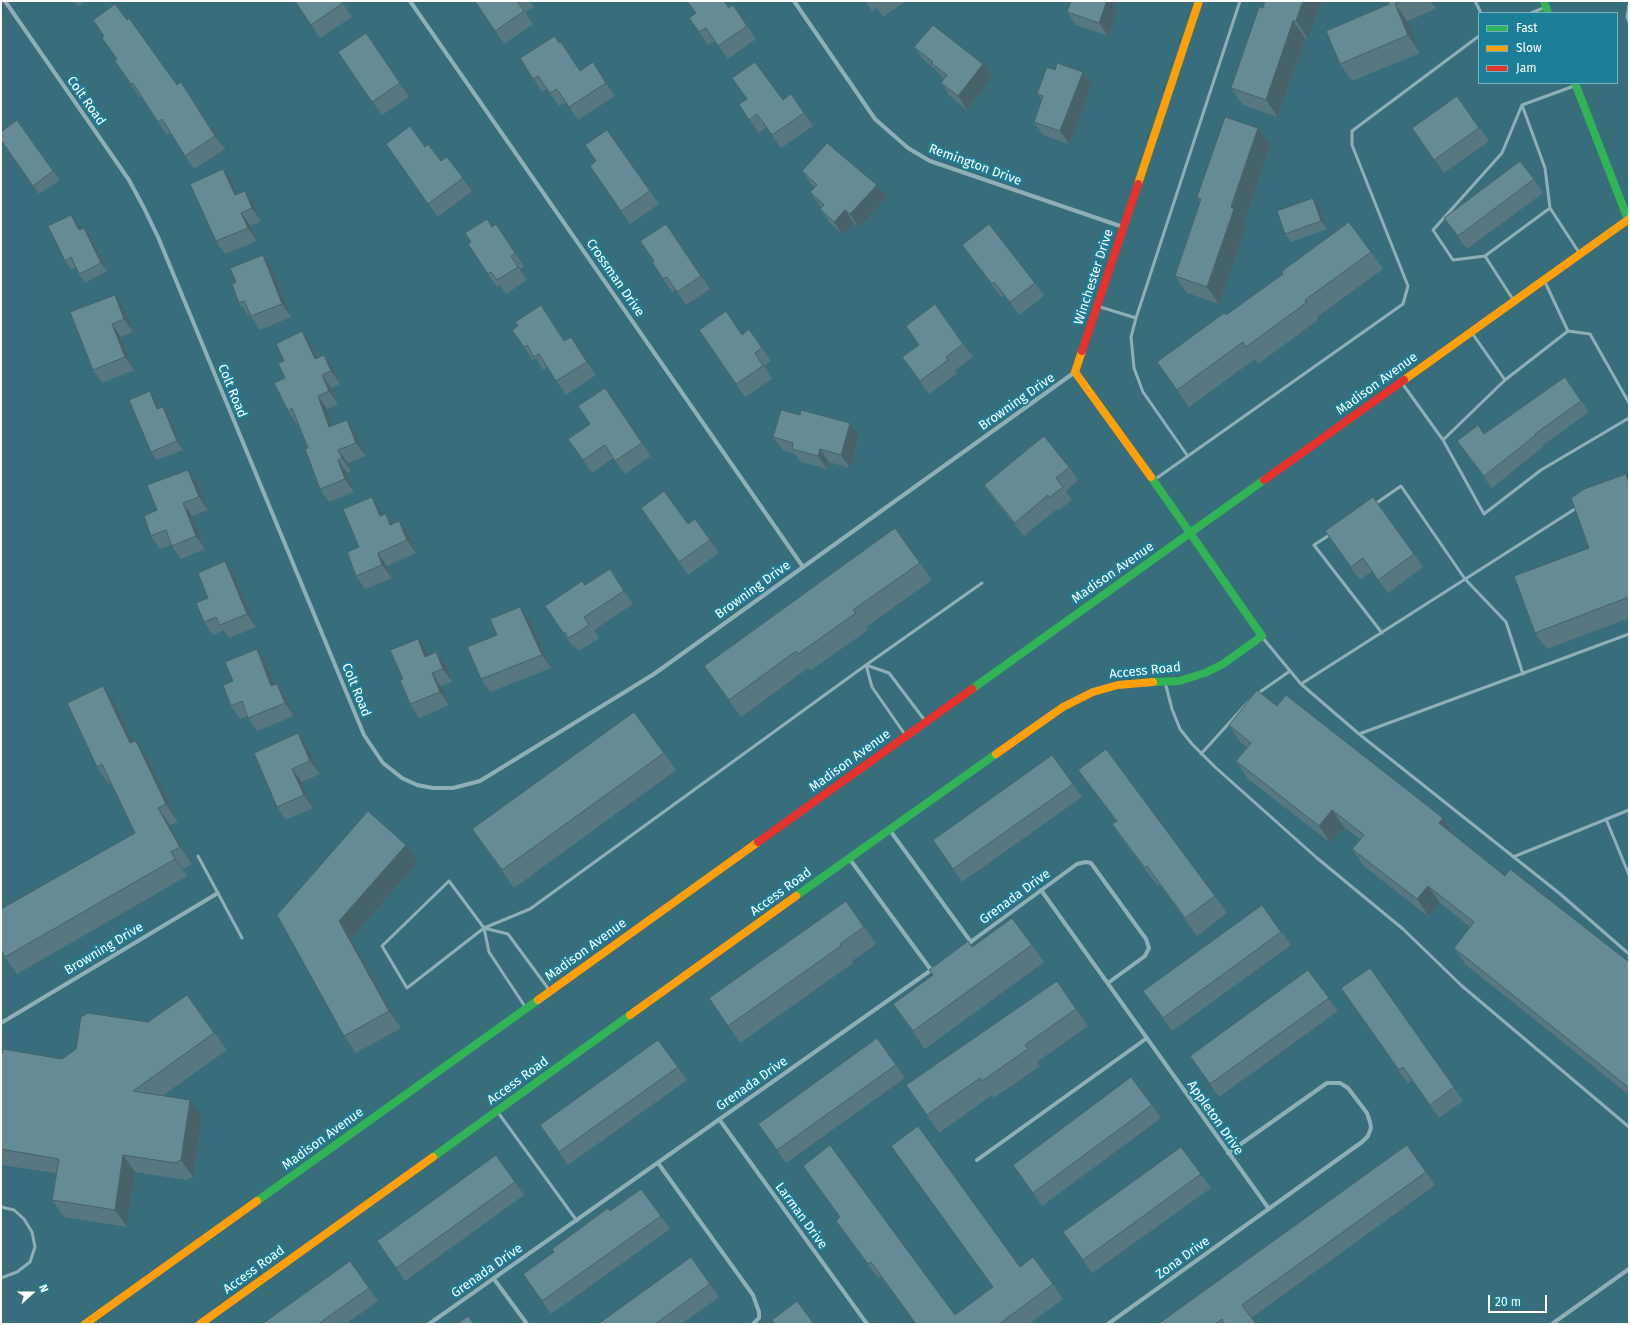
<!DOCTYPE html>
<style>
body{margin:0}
#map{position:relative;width:1630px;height:1325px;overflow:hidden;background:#386e7b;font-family:"Fira Sans",sans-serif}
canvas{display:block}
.frame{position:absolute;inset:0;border:2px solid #fff;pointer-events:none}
.legend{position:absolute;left:1478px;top:12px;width:140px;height:72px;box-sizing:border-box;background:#1c7f97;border:1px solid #77b2c1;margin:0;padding:5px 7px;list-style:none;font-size:12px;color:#fff}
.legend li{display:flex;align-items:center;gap:8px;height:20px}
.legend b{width:20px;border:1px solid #77b2c1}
.north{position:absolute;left:12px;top:1273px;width:40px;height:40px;-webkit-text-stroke:3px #1c7f97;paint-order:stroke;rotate:69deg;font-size:11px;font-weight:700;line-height:16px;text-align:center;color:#fff}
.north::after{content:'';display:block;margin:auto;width:14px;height:18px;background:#fff;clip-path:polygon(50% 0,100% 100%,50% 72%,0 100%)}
.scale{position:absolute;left:1488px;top:1295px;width:59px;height:18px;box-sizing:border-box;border:2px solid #fff;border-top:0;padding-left:5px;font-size:12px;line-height:14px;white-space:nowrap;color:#fff;-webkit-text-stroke:3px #1c7f97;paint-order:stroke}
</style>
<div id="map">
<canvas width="1630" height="1325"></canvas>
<div class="frame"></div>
<ul class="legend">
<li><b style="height:5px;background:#30b455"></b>Fast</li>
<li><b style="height:5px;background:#ff9f0a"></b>Slow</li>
<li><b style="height:5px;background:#e5322d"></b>Jam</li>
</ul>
<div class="north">N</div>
<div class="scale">20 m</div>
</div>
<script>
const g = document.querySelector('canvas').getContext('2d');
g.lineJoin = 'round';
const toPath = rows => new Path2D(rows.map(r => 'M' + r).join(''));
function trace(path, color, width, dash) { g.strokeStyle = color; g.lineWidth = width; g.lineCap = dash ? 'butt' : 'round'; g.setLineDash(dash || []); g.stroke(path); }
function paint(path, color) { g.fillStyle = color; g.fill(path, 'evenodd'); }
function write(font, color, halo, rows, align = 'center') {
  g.font = font + ' "Fira Sans",sans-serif'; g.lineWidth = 4; g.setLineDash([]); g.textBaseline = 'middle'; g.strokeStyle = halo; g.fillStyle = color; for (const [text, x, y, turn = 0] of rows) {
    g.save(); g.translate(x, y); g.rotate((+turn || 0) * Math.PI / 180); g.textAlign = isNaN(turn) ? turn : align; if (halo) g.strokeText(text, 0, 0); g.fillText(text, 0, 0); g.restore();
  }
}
const lane = toPath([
 [1475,1,1481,13],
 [1629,5,1627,17,1629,22],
 [1531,13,1546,7],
 [1550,208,1545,168,1522,105,1574,86],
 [1485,256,1453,260,1433,230,1502,153,1522,105],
 [1514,301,1485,256,1550,208,1580,254],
 [1097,306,1136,318],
 [1568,331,1590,334,1629,403],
 [1505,380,1568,331,1544,280],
 [1402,383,1443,440,1505,380,1472,333],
 [1443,440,1484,514,1541,470,1629,418],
 [1187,455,1143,392,1134,368,1131,337,1136,318,1240,1],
 [1154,480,1403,304,1408,286,1352,145,1352,131,1479,36],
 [1375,504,1401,486,1465,579,1506,622,1523,674],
 [1331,534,1314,545,1382,633],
 [1262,637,1301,684,1578,507],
 [866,665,889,673,926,722],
 [866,665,872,687,906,736],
 [1165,682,1172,709,1180,729,1192,744,1215,767,1317,858,1403,929,1462,986,1629,1127],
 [1301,684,1359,734,1629,634],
 [1257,694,1290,671],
 [1359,734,1559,893,1629,954],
 [1201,754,1250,700],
 [1606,819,1629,875],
 [198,856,242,938],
 [1513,857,1629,810],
 [484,928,449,881,382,946,407,988,484,928,530,909,866,665,982,583],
 [526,1008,489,952,484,928,508,934,550,991],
 [497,1111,577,1221],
 [1,1207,14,1210,24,1219,32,1232,35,1247,30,1262,17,1272,1,1278]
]);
const street = toPath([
 [5,1,129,180,144,208,158,237,364,735,383,763,402,778,417,785,433,788,453,788,480,781,654,674,1075,372],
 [410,1,803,567],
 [794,1,875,119,908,148,930,161,1123,227],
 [889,829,971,942],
 [849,858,931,970],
 [1041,890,1269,1209],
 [965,946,1077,864,1086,862,1091,863,1146,939,1149,948,1145,956,1108,983],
 [1,1023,218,893],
 [719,1119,867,1324],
 [977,1160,1147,1038],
 [658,1163,753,1295,759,1312,759,1318,753,1324],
 [494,1279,527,1324],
 [429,1324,934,968],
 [1108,1324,1362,1142,1368,1136,1371,1128,1370,1122,1367,1113,1348,1088,1340,1083,1327,1083,1228,1153],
 [1552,1324,1629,1269]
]);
const fast = toPath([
 [1544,1,1548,13],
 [1575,83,1629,222],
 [1151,477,1262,636,1223,664,1205,673,1179,681,1153,682],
 [972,689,1264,480],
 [796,896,996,754],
 [433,1157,630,1015],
 [257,1201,538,1000]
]);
const slow = toPath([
 [1138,184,1199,1],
 [1082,351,1075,372,1151,477],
 [1404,380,1629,219],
 [996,754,1063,707,1093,692,1118,685,1153,682],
 [538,1000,758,842],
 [630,1015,796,896],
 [85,1324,257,1201],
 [200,1324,433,1157]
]);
const jam = toPath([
 [1082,351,1138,184],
 [1264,480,1404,380],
 [758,842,972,689]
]);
const wall = toPath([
 [74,1,85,1,78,6],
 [295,1,341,1,352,17,320,38],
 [475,1,530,1,534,7,525,12,533,24,504,44],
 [865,1,906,1,883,17,877,8,872,11],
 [1071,1,1116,1,1114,8,1117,12,1108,36,1076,25,1067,12],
 [1265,1,1321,1,1308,39,1305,38,1278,117,1243,105,1231,88],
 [1388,1,1432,1,1436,9,1407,21,1420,53,1352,81,1340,64,1389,4],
 [733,5,756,39,728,59,715,41,708,45,699,32],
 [127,20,177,85,190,96,225,149,194,169,170,133,167,135,141,97,140,98,114,60,117,59],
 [366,33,409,97,382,115,338,52],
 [914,47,983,64,992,77,967,110,950,96,941,83,944,79,941,76,937,71,924,60],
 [520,58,602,75,615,96,578,120,566,102,559,106,547,89,542,92],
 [1055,70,1083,72,1092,85,1069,144,1043,135,1034,122,1042,100,1037,94],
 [791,94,813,126,781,148,766,127,759,133,739,104,783,100],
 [1457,96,1489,141,1444,173,1412,128],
 [17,120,60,180,39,194,1,141],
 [607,130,659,204,630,224,590,166,596,161],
 [386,144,425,147,441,161,447,157,472,191,438,217],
 [1270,146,1244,222,1246,226,1219,304,1187,293,1175,276,1200,202,1197,197],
 [802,171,877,185,886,198,859,227,854,223,843,235,829,222,820,209,821,207,810,192,815,187,811,184],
 [1534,179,1543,193,1467,249,1444,218],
 [232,182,238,194,254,204,261,221,251,226,257,241,225,254,216,241],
 [1319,207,1327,229,1291,242,1285,234],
 [78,223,80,229,84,228,90,236,107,271,85,283,79,274,76,267,71,269,65,261],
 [666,224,710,289,686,305,676,290,672,292,652,262,654,261],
 [492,227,506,237,524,266,520,269,527,280,506,294,500,285,497,287,488,274],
 [962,245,1035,283,1044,296,1019,315,1004,295,1001,297],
 [1371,252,1383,269,1317,317,1318,320,1258,364,1255,359,1189,407,1157,362,1226,315],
 [272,268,291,317,260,330,250,315,249,316,239,303],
 [541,305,565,341,571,337,596,375,566,395,547,367,543,370,536,358,533,360,524,347,518,326],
 [124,308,133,332,121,337,134,370,102,383,93,370,70,312],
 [906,326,963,344,973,357,955,370,957,373,929,394,902,357,919,345],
 [749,329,771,361,764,366,772,379,745,397,699,330,742,334],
 [302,331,311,344,318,358,324,355,333,368,340,384,331,388,338,404,327,409,333,426,356,433,366,456,348,463,351,471,347,473,354,492,329,502,320,489,308,448,298,423,297,424,288,411,284,361],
 [1565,377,1589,412,1543,445,1544,446,1492,488,1457,441,1484,434],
 [605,388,651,456,625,474,613,458,592,473,568,439,590,424],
 [150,391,156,400,160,408,169,416,183,450,157,460,151,452],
 [859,436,850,468,829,462,827,469,801,462,795,454,783,450,773,437],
 [1069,467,1078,480,1066,491,1072,500,1059,510,1057,509,1024,536,993,498,984,485],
 [1626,474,1629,479,1629,618,1547,649,1535,633,1589,548],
 [198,483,208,510,192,516,205,549,181,559,171,545,160,549,151,536,157,510],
 [1373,497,1423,567,1388,593,1372,571,1360,580,1334,544],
 [641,508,688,524,695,519,719,553,688,575],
 [381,510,383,515,386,514,393,524,399,521,408,534,416,553,387,566,392,578,365,589,356,576,359,547],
 [225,561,234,574,256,627,229,638,224,630,213,635,204,622,208,598],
 [920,563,932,580,866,627,868,630,810,671,808,668,741,717,704,666],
 [610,569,633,604,594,630,599,638,579,651,574,646,573,647,564,634,585,585],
 [530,620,551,668,490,692,481,679,497,635],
 [257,649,266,662,275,685,277,684,286,697,294,716,257,731,247,716,240,719,231,706,233,681],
 [427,652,428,656,436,652,446,665,452,682,441,686,449,705,419,718,410,704,403,679],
 [115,703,133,742,148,758,178,822,170,825,192,864,183,869,187,876,17,974,5,957,135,833,111,783,109,784,97,767],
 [1277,706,1443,818,1455,835,1455,836,1505,876,1629,962,1629,1095,1466,965,1454,948,1470,927,1440,903,1429,917,1364,866,1352,849,1360,839,1344,827,1331,843,1248,779,1236,761,1247,747,1241,743,1229,725],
 [298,733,307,746,320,774,302,782,313,808,286,820,277,807],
 [664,753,676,770,514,888,472,829],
 [1052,755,1082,797,962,882,933,840],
 [1078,770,1215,896,1227,913,1197,936,1159,884,1157,885,1124,842,1112,824,1116,821],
 [418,862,351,939,401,1028,356,1053,344,1036,277,915],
 [846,901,876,944,852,961,853,963,740,1043,709,998],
 [1262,905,1291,945,1172,1031,1143,991],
 [1032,945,1044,962,925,1049,893,1004],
 [1370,968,1463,1101,1439,1118,1412,1080,1408,1084,1341,988],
 [1308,970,1338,1011,1219,1097,1190,1056],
 [1057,981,1088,1026,1037,1062,1040,1066,994,1098,992,1095,939,1133,906,1085],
 [187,995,227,1050,162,1096,202,1117,193,1177,187,1180,135,1172,127,1227,64,1217,52,1200,56,1173,1,1165,1,1055,62,1059,148,1022],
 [658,1040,687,1080,568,1165,540,1125],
 [896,1065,905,1078,786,1163,758,1124],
 [1152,1105,1161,1118,1042,1206,1013,1165],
 [1407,1145,1435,1185,1251,1318,1256,1324,1158,1324],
 [1181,1147,1211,1188,1092,1273,1063,1232],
 [496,1155,524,1195,405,1281,377,1241],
 [803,1166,955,1315,1020,1267,1053,1284,1063,1299,1029,1324,916,1324,881,1277,878,1278,846,1235,836,1221,840,1218],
 [641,1189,670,1229,551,1314,523,1274],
 [691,1257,719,1297,682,1324,598,1324],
 [350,1261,378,1301,346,1324,262,1324]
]);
const shadedWall = toPath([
 [1105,1,1116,1,1114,8,1117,12,1108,36,1099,23],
 [1303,1,1321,1,1308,39,1296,21],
 [1430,1,1432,1,1436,9],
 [1395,4,1407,21,1420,53,1408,35],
 [1293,21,1305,38,1278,117,1266,100],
 [593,62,602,75,615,96,606,83],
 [983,64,992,77,967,110,958,96],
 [1083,72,1092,85,1069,144,1060,131],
 [181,82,190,96,225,149,215,136],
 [1258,128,1270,146,1244,222,1246,226,1219,304,1207,287,1231,207],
 [223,169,232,182,244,208,235,195],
 [877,185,886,198,859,227,850,214],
 [245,191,254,204,261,221,252,208],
 [1313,198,1319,207,1327,229,1321,221],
 [845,210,854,223,843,235,834,222],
 [241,213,251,226,257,241,248,228],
 [71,215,78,223,85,239,79,230],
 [496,224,506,237,524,266,515,253],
 [84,228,90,236,107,271,101,263],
 [263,255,272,268,291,317,282,304],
 [511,256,520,269,527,280,518,267],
 [115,295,124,308,133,332,124,319],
 [541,305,550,318,573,354,564,341],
 [112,324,121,337,134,370,125,357],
 [302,331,311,344,324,372,315,359],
 [571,337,580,350,596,375,587,362],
 [324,355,333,368,340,384,331,371],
 [322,375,331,388,338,404,329,391],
 [150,391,156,400,163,418,157,409],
 [318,396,327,409,338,440,329,427],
 [163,407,169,416,183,450,177,441],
 [347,420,356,433,366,456,356,443],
 [850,423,859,436,850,468,841,455],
 [820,449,829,462,827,469,818,456],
 [338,450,348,463,351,471,342,458],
 [338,460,347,473,354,492,345,479],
 [188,470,198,483,208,510,199,497],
 [1626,474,1629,479,1629,484],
 [372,497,381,510,389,529,380,516],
 [183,503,192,516,205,549,196,536],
 [386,514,395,527,390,525],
 [399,521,408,534,416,553,407,540],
 [378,553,387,566,392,578,382,565],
 [225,561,234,574,256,627,247,614],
 [610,569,619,582,633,604,624,591],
 [520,607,530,620,551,668,542,655],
 [418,639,427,652,434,670,425,657],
 [257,649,266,662,281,699,271,686],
 [436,652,446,665,452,682,443,669],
 [432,673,441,686,449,705,440,692],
 [277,684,286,697,294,716,285,703],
 [103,686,115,703,142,760,130,743],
 [298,733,307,746,320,774,310,761],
 [136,741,148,758,178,822,166,804],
 [292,769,302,782,313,808,304,795],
 [158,808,170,825,192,864,180,847],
 [1332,810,1344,827,1331,843,1319,826],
 [1443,818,1455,835,1451,841,1439,823],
 [406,845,418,862,351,939,401,1028,389,1011,339,921],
 [171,852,183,869,187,876,175,859],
 [1428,886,1440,903,1429,917,1417,899],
 [190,1100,202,1117,193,1177,181,1160],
 [123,1155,135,1172,127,1227,115,1210]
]);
const building = toPath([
 [295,1,341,1,343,3,311,25,295,1],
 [475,1,517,1,524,11,495,31,475,1],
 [687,1,724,1,729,8,733,5,747,26,718,46,706,28,699,32,689,18,696,13,687,1],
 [872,1,879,1,874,4,872,1],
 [1071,1,1107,1,1099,23,1067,12,1071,1],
 [1265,1,1303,1,1296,21,1293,21,1266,100,1231,88,1259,7,1263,8,1265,1],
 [1388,1,1402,1,1395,4,1408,35,1340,64,1326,31,1389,4,1388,1],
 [115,4,127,20,129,18,177,85,181,82,215,136,185,156,162,119,158,122,133,83,131,84,114,60,117,59,102,38,104,36,93,20,115,4],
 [933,25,983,64,958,96,941,83,947,75,931,63,933,62,914,47,933,25],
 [366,33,400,83,372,102,338,52,366,33],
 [555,36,559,43,561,42,580,71,593,62,606,83,569,107,557,89,550,93,538,76,533,79,520,58,555,36],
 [755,62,783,100,791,94,804,113,772,135,757,114,749,120,739,104,747,99,732,78,755,62],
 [1057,63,1083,72,1060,131,1034,122,1043,96,1037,94,1047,67,1055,70,1057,63],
 [1457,96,1479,128,1434,160,1412,128,1457,96],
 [1225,117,1258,128,1231,207,1234,209,1207,287,1175,276,1201,199,1197,197,1225,117],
 [17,120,53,171,33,186,1,140,1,132,17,120],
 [410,126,425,147,428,144,441,161,447,157,463,178,428,204,386,144,410,126],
 [607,130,650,191,621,211,590,166,596,161,585,145,607,130],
 [827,143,877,185,850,214,845,210,834,222,820,209,824,205,810,192,817,185,802,171,827,143],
 [1520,161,1534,179,1458,236,1444,218,1520,161],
 [223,169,235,195,245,191,252,208,241,213,248,228,216,241,190,184,223,169],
 [1313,198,1321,221,1285,234,1277,211,1313,198],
 [71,215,79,230,84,228,101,263,79,274,71,257,65,261,48,226,71,215],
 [487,219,492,227,496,224,515,253,511,256,518,267,497,280,491,272,488,274,468,244,471,242,465,233,487,219],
 [1349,222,1371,252,1305,300,1306,303,1246,347,1243,342,1177,390,1157,362,1224,313,1226,315,1283,274,1282,271,1349,222],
 [666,224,701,276,677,292,667,277,663,279,652,262,654,261,640,241,666,224],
 [989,224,1035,283,1010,302,994,282,992,284,962,245,989,224],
 [263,255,282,304,251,316,244,301,239,303,232,284,236,282,230,268,263,255],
 [115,295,124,319,112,324,125,357,93,370,70,312,115,295],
 [935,304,963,344,946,357,948,360,920,381,902,357,919,345,906,326,935,304],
 [541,305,564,341,571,337,587,362,556,381,539,354,534,357,527,345,524,347,512,330,518,326,515,322,541,305],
 [726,311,742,335,749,329,762,348,755,353,763,366,736,384,699,330,726,311],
 [302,331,315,359,324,355,331,371,322,375,329,391,318,396,329,427,347,420,356,443,338,450,342,458,338,460,345,479,320,489,305,449,308,448,292,408,288,411,274,383,285,378,278,363,284,361,276,344,302,331],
 [1565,377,1581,401,1535,434,1536,435,1484,476,1457,441,1478,425,1484,434,1565,377],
 [605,388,642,443,615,461,605,445,583,460,568,439,590,424,578,406,605,388],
 [150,391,157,409,163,407,177,441,151,452,129,400,150,391],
 [781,410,800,415,801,410,850,423,841,455,820,449,818,456,792,449,793,443,773,437,781,410],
 [1044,436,1069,467,1056,478,1063,487,1050,497,1048,495,1015,523,984,485,1044,436],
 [188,470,199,497,183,503,196,536,172,546,166,530,151,536,144,516,157,510,147,485,188,470],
 [1626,474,1629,484,1629,597,1535,633,1514,576,1589,548,1571,498,1584,489,1626,474],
 [664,491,688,524,695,519,710,540,679,562,641,508,664,491],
 [372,497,380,516,386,514,390,525,399,521,407,540,378,553,382,565,356,576,347,552,359,547,343,509,372,497],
 [1373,497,1414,554,1378,580,1363,558,1351,567,1325,531,1373,497],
 [895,528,920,563,853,610,856,613,798,654,796,651,729,700,704,666,895,528],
 [225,561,247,614,220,625,216,617,204,622,196,603,208,598,198,573,225,561],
 [610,569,624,591,584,617,589,625,569,638,565,632,564,634,545,606,582,581,585,585,610,569],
 [520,607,542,655,481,679,467,647,497,635,490,619,520,607],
 [418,639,425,657,436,652,443,669,432,673,440,692,410,704,400,680,403,679,390,650,418,639],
 [257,649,271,686,277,684,285,703,248,718,242,701,231,706,223,685,233,681,225,662,257,649],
 [103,686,130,743,136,741,166,804,158,808,180,847,171,852,175,859,5,957,1,950,1,909,135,833,102,764,97,767,67,703,103,686],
 [1257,690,1277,706,1286,695,1443,818,1439,823,1505,876,1510,869,1629,962,1629,1085,1628,1087,1454,948,1474,922,1428,886,1417,899,1352,849,1364,835,1332,810,1319,826,1236,761,1251,743,1229,725,1257,690],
 [634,712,664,753,502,870,472,829,634,712],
 [298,733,310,761,292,769,304,795,277,807,254,753,298,733],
 [1106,749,1215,896,1185,918,1147,866,1145,868,1112,824,1117,821,1078,770,1106,749],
 [1052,755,1073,784,953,869,933,840,1052,755],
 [368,811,406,845,339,921,389,1011,344,1036,277,915,368,811],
 [846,901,864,927,840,944,841,946,728,1026,709,998,846,901],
 [1262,905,1281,932,1163,1018,1143,991,1262,905],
 [1012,918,1032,945,913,1031,893,1004,933,975,929,970,968,941,972,947,1012,918],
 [1370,968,1454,1087,1430,1105,1403,1067,1399,1070,1341,988,1370,968],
 [1308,970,1329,998,1210,1084,1190,1056,1308,970],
 [1057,981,1076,1009,1025,1045,1028,1049,982,1081,980,1078,927,1115,906,1085,1057,981],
 [187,995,214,1033,133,1091,190,1100,181,1160,175,1163,123,1155,115,1210,52,1200,59,1159,1,1149,1,1055,2,1054,3,1049,62,1059,76,1049,81,1017,88,1013,148,1022,187,995],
 [877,1038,896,1065,777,1150,758,1124,877,1038],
 [658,1040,678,1067,559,1152,540,1125,658,1040],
 [1131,1077,1152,1105,1033,1193,1013,1165,1131,1077],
 [918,1126,1020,1267,1033,1257,1053,1284,999,1324,916,1324,871,1262,868,1264,836,1221,840,1217,803,1166,830,1145,955,1315,993,1287,891,1146,918,1126],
 [1407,1145,1426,1172,1242,1305,1256,1324,1225,1324,1222,1319,1215,1324,1158,1324,1407,1145],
 [1181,1147,1201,1174,1083,1260,1063,1232,1181,1147],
 [496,1155,515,1182,396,1268,377,1241,496,1155],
 [641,1189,661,1216,542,1301,523,1274,554,1252,552,1249,608,1208,610,1211,641,1189],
 [691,1257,710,1284,655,1324,598,1324,691,1257],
 [350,1261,369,1288,318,1324,262,1324,350,1261],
 [797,1301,814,1324,775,1324,772,1320,797,1301],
 [468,1316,474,1324,457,1324,468,1316]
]);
const streetNames = [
 ["Colt Road",86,101,55],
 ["Remington Drive",975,165,20],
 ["Winchester Drive",1094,277,-72],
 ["Crossman Drive",615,278,55],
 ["Madison Avenue",1377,384,-36],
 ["Colt Road",232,391,68],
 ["Browning Drive",1017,402,-35],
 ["Madison Avenue",1113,573,-35],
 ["Browning Drive",753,590,-36],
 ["Access Road",1145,671,-6],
 ["Colt Road",356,690,68],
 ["Madison Avenue",850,761,-36],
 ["Access Road",781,892,-36],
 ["Grenada Drive",1015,897,-36],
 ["Browning Drive",104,949,-31],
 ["Madison Avenue",586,950,-36],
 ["Access Road",518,1081,-36],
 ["Grenada Drive",752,1084,-35],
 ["Appleton Drive",1215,1118,55],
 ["Madison Avenue",323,1139,-36],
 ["Larman Drive",801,1216,54],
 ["Zona Drive",1183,1258,-36],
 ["Access Road",254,1270,-36],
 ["Grenada Drive",487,1271,-35]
];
trace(lane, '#8fafb6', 3);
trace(street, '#8fafb6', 4);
trace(fast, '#30b455', 8);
trace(slow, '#ff9f0a', 8);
trace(jam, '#e5322d', 8);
paint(wall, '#577880');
paint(shadedWall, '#476268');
paint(building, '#658c95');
trace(building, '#476268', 1);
write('13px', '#fff', '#1c7f97', streetNames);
</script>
